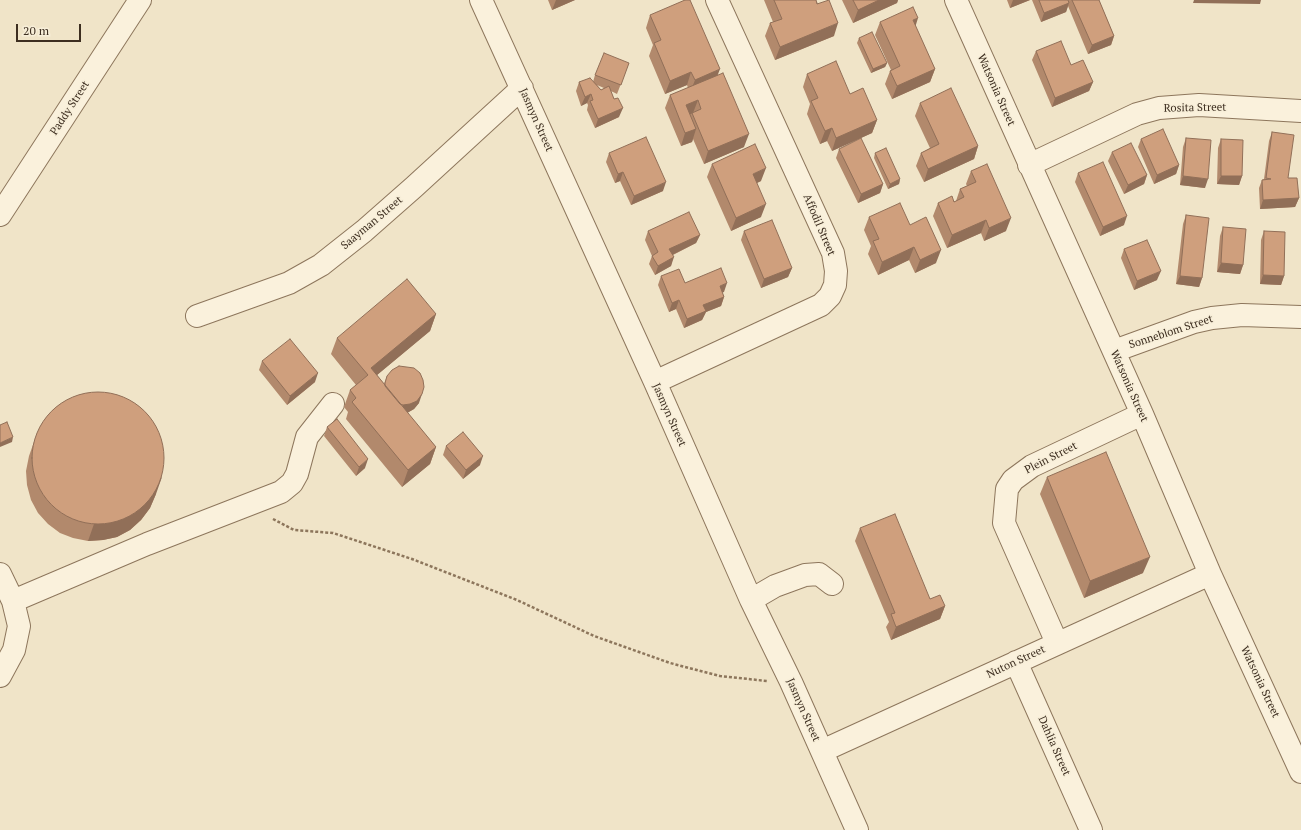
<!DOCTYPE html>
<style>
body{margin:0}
#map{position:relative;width:1301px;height:830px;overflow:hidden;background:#f0e4c8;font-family:"PT Serif",serif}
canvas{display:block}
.scale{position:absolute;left:16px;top:24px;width:65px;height:18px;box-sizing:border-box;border:2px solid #3d2e20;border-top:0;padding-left:5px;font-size:12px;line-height:14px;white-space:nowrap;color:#3d2e20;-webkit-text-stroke:3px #f7eed8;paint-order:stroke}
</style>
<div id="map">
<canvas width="1301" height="830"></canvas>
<div class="scale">20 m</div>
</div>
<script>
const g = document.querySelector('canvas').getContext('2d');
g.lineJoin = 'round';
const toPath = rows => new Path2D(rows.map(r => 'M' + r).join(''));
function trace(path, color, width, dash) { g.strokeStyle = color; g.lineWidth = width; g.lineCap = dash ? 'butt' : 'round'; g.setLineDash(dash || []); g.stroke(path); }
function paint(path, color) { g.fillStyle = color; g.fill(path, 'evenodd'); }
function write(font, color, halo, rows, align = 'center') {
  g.font = font + ' "PT Serif",serif'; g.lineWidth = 3; g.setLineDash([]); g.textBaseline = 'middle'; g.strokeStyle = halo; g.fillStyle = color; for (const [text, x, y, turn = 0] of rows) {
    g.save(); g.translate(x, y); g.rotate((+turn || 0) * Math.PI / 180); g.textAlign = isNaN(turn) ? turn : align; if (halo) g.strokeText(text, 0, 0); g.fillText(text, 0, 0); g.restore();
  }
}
const path = toPath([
 [273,519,294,530,333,533,412,559,517,600,594,636,670,663,720,676,767,681]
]);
const minor = toPath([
 [481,0,655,382,751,600,791,682,857,830],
 [956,0,1142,414,1210,574,1301,772],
 [1029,165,1137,114,1159,108,1199,105,1301,111],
 [0,215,140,0],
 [197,316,289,283,321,265,364,231,414,187,522,88],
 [1114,351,1194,322,1212,318,1242,315,1301,317],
 [655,382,821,305,830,296,835,285,836,271,833,253,717,0],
 [0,574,13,601,19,626,14,650,0,676],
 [751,600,775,586,805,575,819,574,832,584],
 [13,601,147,544,281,492,292,483,297,474,307,437,333,404],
 [1057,643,1004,523,1007,489,1013,480,1032,466,1142,414],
 [1016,662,1091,830],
 [822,751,1210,574]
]);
const wall = toPath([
 [548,0,575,0,552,10],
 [764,0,816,0,834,36,775,60,765,36,770,23,773,22],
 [842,0,898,0,897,3,853,23],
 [1007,0,1030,0,1010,8],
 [1032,0,1068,0,1068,1,1068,0,1099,0,1114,36,1111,45,1088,54,1068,6,1066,12,1041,22],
 [650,15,718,75,744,147,704,164,693,139,692,142,681,146,665,108,670,95,688,88,687,85,665,94,649,56,653,45,646,28],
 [880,22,915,26,935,69,930,82,892,99,885,84,890,71,891,70,875,35],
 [859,38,887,63,885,67,871,73,857,43],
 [1036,51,1071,65,1093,82,1089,91,1052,107,1032,60],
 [629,63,617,94,611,91,619,117,595,128,587,110,588,105,587,103,581,106,576,91,579,82,593,82,595,75],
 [597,85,604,88,601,90],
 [807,74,850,94,877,120,872,133,832,151,827,141,820,144,807,114,810,104,803,87],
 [920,103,978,146,974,159,924,182,916,166,921,153,930,148,915,116],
 [1272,132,1288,178,1299,198,1295,207,1260,209,1259,188,1262,180,1264,179,1269,141],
 [1186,138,1205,188,1180,185,1183,147],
 [1141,139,1179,165,1176,174,1154,184,1138,147],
 [1221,139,1242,176,1239,185,1217,184,1218,148],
 [839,149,883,184,880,193,858,203,836,158],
 [1112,152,1147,175,1144,184,1124,194,1108,161],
 [609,153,663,191,631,205,620,181,615,183,606,162],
 [875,153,900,179,899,184,888,189,874,158],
 [712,164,761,181,757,183,761,217,731,231,707,177],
 [971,171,1006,231,984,241,981,233,947,248,933,216,938,203,956,201,960,189,967,186,966,184],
 [1078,173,1124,225,1100,236,1075,182],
 [1186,215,1202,278,1199,287,1176,284,1183,224],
 [869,217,910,225,936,263,915,273,909,260,878,275,868,254,871,246,864,230],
 [1223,227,1243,265,1240,274,1217,272,1220,236],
 [648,231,700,235,696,243,673,255,671,266,655,275,649,264,652,256,645,240],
 [744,231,792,268,788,277,761,288,741,240],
 [1264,231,1284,276,1281,285,1260,284,1261,240],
 [1124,249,1157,280,1134,290,1121,258],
 [661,276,685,283,724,292,722,292,724,297,721,306,706,312,702,320,684,328,676,309,669,312,658,285],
 [436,314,430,331,377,375,384,384,387,376,419,403,414,409,407,413,436,447,430,464,402,487,346,419,348,412,344,407,350,390,356,385,331,354,337,338],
 [262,361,315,382,287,405,259,370],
 [327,427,365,468,356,476,324,436],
 [35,439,156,494,150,508,141,520,130,530,117,537,103,540,88,541,73,538,60,533,48,524,38,513,31,500,27,485,26,471,29,456],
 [446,446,480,465,463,479,443,455],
 [1047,477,1143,573,1084,598,1040,494],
 [860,528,930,599,945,606,940,619,891,640,886,627,889,622,855,541]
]);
const shadedWall = toPath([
 [556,0,575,0,552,10],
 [879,0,898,0,897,3,853,23,858,10],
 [1013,0,1030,0,1010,8],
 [1194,0,1261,0,1260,4,1193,3],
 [1069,3,1066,12,1041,22,1044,13],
 [918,18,914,31,913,20],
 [838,23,834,36,775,60,780,47],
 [1114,36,1111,45,1088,54,1092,45],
 [887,63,885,67,871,73,873,69],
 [720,69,715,82,690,93,695,80],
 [935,69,930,82,892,99,897,86],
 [691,72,687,85,665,94,670,81],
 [1093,82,1089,91,1052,107,1055,98],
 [591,94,587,103,581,106,585,97],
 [698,100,693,113,681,118,686,105],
 [623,108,619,117,595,128,598,119],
 [877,120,872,133,832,151,836,138],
 [832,128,827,141,820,144,825,131],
 [696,129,692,142,681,146,685,133],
 [749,134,744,147,704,164,708,151],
 [978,146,974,159,924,182,928,169],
 [1179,165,1176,174,1154,184,1157,175],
 [766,168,761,181,748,187,753,174],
 [623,172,620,181,615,183,618,174],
 [1147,175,1144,184,1124,194,1128,185],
 [1183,176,1208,179,1205,188,1180,185],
 [1221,176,1242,176,1239,185,1217,184],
 [900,179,899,184,888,189,890,184],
 [666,182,663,191,631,205,634,196],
 [883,184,880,193,858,203,861,194],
 [1299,198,1295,207,1260,209,1263,200],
 [766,204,761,217,731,231,736,218],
 [1127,216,1124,225,1100,236,1103,227],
 [1011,218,1006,231,984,241,989,228],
 [986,220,981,233,947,248,952,235],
 [700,235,696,243,666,258,669,249],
 [914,247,909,260,878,275,882,262],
 [941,250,936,263,915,273,920,260],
 [674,257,671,266,655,275,658,266],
 [1221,263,1243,265,1240,274,1217,272],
 [792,268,788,277,761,288,764,279],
 [1161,271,1157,280,1134,290,1137,281],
 [1263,275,1284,276,1281,285,1260,284],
 [1180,276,1202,278,1199,287,1176,284],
 [727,283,724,292,716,295,720,286],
 [724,297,721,306,706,312,702,320,684,328,687,319,703,305],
 [679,300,676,309,669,312,672,303],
 [436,314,430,331,365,385,371,368],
 [318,373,315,382,287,405,290,396],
 [422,394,419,403,414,409,407,413,399,414,403,405],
 [13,437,12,442,0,447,0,443],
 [436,447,430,464,402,487,408,470],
 [483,456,480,465,463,479,466,470],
 [368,459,365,468,356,476,359,467],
 [162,477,156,494,150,508,141,520,130,530,117,537,103,540,88,541,94,524],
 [1150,557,1143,573,1084,598,1090,581],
 [945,606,940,619,891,640,896,627]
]);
const building = toPath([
 [685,0,690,0,720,69,695,80,691,72,670,81,654,43,661,40,650,15,685,0],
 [774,0,816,0,817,4,829,0,838,23,780,47,770,23,782,19,774,0],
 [853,0,879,0,858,10,853,0],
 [1039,0,1068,0,1069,3,1044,13,1039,0],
 [1072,0,1099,0,1114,36,1092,45,1072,0],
 [913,7,918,18,913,20,935,69,897,86,890,71,900,66,880,22,913,7],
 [872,32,887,63,873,69,859,38,872,32],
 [1061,41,1071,65,1083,60,1093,82,1055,98,1036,51,1061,41],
 [604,53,629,63,621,85,595,75,604,53],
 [836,61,850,94,863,88,877,120,836,138,832,128,825,131,811,101,818,98,807,74,836,61],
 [723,73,749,134,708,151,692,113,701,109,698,100,686,105,696,129,685,133,670,95,723,73],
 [590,78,601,90,609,86,614,99,618,98,623,108,598,119,590,101,593,100,591,94,585,97,579,82,590,78],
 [951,88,978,146,928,169,921,153,939,144,920,103,951,88],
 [1163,129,1179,165,1157,175,1141,139,1163,129],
 [1272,132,1294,135,1288,178,1297,178,1299,198,1263,200,1262,180,1271,179,1266,178,1272,132],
 [646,137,666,182,634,196,623,172,618,174,609,153,646,137],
 [861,138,883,184,861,194,839,149,861,138],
 [1186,138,1211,140,1208,179,1183,176,1186,138],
 [1221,139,1243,140,1242,176,1221,176,1221,139],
 [1131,143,1147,175,1128,185,1112,152,1131,143],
 [755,144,766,168,753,174,766,204,736,218,712,164,755,144],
 [886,148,900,179,890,184,875,153,886,148],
 [1103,162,1127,216,1103,227,1078,173,1103,162],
 [987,164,1011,218,989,228,986,220,952,235,938,203,952,196,954,202,964,197,960,189,976,182,971,171,987,164],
 [900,203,910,225,926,217,941,250,920,260,914,247,882,262,873,241,879,239,869,217,900,203],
 [689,212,700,235,669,249,674,257,658,266,652,256,658,252,648,231,689,212],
 [1186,215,1209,218,1202,278,1180,276,1186,215],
 [772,220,792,268,764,279,744,231,772,220],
 [1223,227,1246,229,1243,265,1221,263,1223,227],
 [1264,231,1285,232,1284,276,1263,275,1264,231],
 [1147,240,1161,271,1137,281,1124,249,1147,240],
 [721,268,727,283,720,286,724,297,703,305,706,311,687,319,679,300,672,303,661,276,679,269,685,283,721,268],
 [407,279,436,314,371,368,436,447,408,470,352,402,356,398,350,390,368,375,337,338,407,279],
 [290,339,318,373,290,396,262,361,290,339],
 [399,366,414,368,420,373,423,380,424,387,422,394,417,401,410,404,403,405,400,404,385,386,385,383,387,376,392,370,399,366],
 '32 458a66 66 0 1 1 132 0a66 66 0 1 1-132 0Z',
 [337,419,368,459,359,467,327,427,337,419],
 [7,422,13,437,0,443,0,425,7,422],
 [463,432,483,456,466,470,446,446,463,432],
 [1106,452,1150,557,1090,581,1047,477,1106,452],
 [895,514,930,599,940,595,945,606,896,627,891,614,895,613,860,528,895,514]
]);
const streetNames = [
 ["Watsonia Street",996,90,66],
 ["Paddy Street",70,108,-57],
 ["Rosita Street",1195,108,-1],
 ["Jasmyn Street",536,120,66],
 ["Saayman Street",372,223,-40],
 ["Affodil Street",819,225,67],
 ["Sonneblom Street",1171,332,-18],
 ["Watsonia Street",1129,386,66],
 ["Jasmyn Street",669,415,66],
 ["Plein Street",1051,458,-27],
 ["Nuton Street",1016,662,-25],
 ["Watsonia Street",1260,682,65],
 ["Jasmyn Street",803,710,66],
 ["Dahlia Street",1054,746,66]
];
trace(minor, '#8d765c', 24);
trace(path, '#8d765c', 2.5, [3, 2]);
trace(minor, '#faf1dc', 22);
paint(wall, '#b2896c');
paint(shadedWall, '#916f58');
paint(building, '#cf9f7d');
trace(building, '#916f58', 1);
write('11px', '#3d2e20', '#f7eed8', streetNames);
</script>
